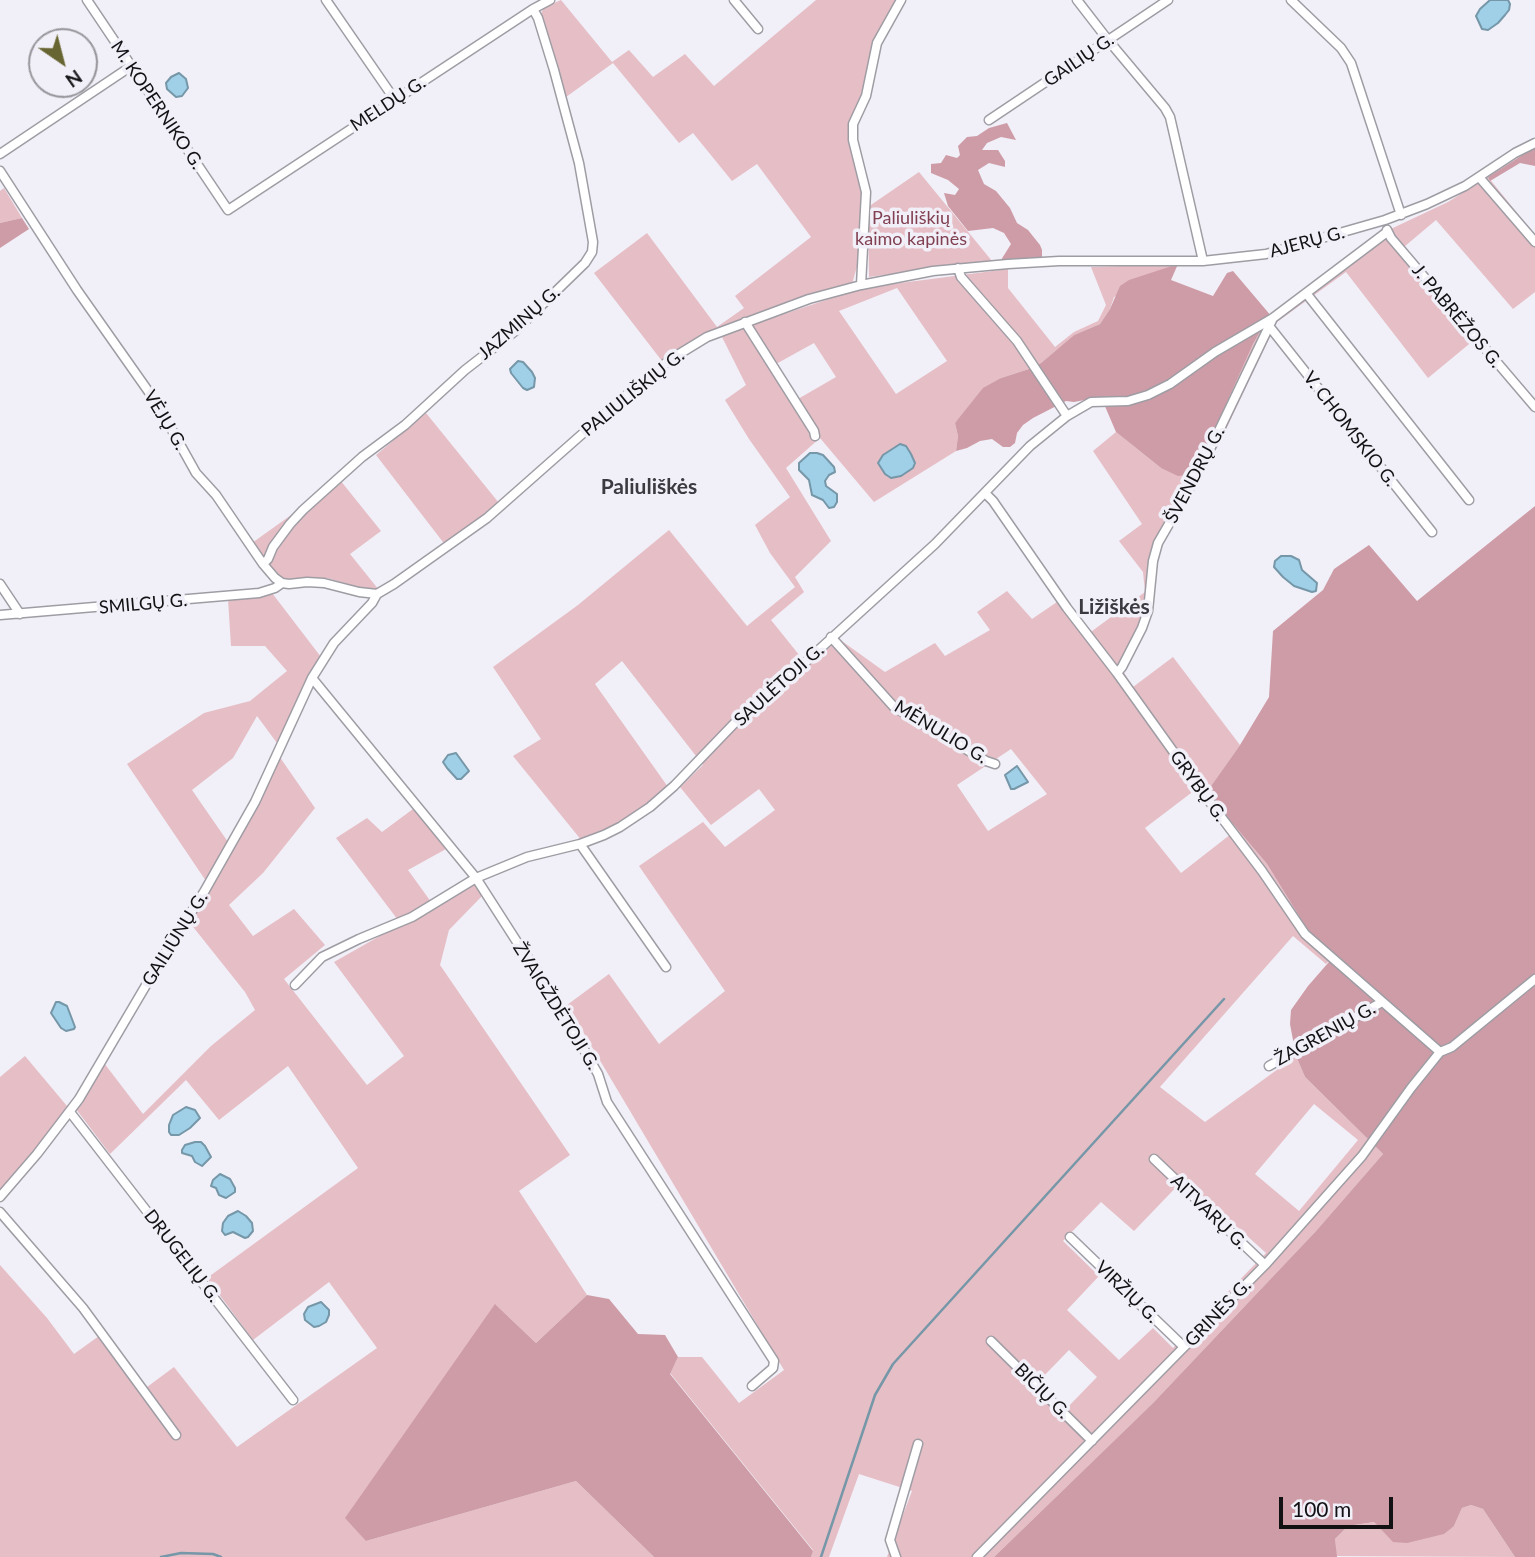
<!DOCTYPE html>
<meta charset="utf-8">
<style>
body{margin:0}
#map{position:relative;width:1535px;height:1557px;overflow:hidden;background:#f1eff7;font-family:Lato,sans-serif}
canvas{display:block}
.north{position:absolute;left:28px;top:28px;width:70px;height:70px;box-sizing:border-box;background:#f1eff7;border:2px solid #98969c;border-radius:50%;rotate:145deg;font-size:19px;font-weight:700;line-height:28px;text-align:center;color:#121114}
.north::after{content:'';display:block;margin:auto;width:24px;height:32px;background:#676531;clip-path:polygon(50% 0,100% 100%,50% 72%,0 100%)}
.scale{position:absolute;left:1279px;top:1497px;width:114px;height:32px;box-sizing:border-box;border:4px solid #121114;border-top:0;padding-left:9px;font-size:21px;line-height:24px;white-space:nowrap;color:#121114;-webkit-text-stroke:5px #f1eff7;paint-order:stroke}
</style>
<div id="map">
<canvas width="1535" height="1557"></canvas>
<div class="north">N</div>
<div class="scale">100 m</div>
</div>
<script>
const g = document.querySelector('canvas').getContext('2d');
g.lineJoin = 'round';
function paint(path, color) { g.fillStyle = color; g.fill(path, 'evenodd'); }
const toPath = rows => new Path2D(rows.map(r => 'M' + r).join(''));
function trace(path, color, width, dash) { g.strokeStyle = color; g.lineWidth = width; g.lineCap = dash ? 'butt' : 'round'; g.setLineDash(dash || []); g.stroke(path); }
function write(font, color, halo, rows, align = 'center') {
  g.font = font + ' Lato,sans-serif'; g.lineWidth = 7; g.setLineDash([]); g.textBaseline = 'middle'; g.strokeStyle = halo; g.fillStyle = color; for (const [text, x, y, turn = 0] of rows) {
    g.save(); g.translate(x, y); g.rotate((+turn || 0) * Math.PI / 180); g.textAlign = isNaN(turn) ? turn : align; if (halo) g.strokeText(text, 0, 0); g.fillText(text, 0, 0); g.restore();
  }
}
const green = toPath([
 [561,0,612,62,629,50,653,77,685,54,714,86,816,0,897,0,876,39,862,94,852,119,863,205,860,256,852,284,797,299,704,335,662,361,594,273,647,233,717,327,744,308,735,296,811,237,757,164,732,181,693,133,679,143,613,63,566,97,541,17,542,11,545,7],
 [919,172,992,261,869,277,868,207],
 [1488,177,1535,235,1535,292,1513,309,1436,220,1398,252,1474,340,1428,378,1346,272,1277,322,1218,446,1160,548,1148,624,1123,671,1133,687,1173,657,1240,745,1211,786,1211,798,1267,864,1307,929,1335,955,1326,964,1293,936,1160,1087,1205,1122,1296,1056,1305,1077,1383,1154,1316,1231,1153,1403,994,1557,887,1557,912,1491,859,1474,829,1557,811,1557,813,1550,670,1373,678,1357,702,1357,739,1403,784,1370,567,1005,609,974,659,1044,725,991,639,866,703,822,725,847,775,810,759,789,711,825,680,787,703,765,622,661,595,684,668,787,631,816,582,841,513,756,541,739,493,667,578,605,669,530,747,626,795,587,770,553,755,525,790,497,749,439,725,400,746,385,721,335,862,288,1008,269,1008,288,1055,347,1074,332,1098,321,1106,305,1091,267,1178,264,1114,297,1110,309,1100,324,1074,335,1041,363,1032,368,1001,378,955,423,958,436,956,451,874,502,820,438,786,468,831,541,795,577,804,592,771,620,808,666,839,639,885,672,935,643,945,656,990,630,977,612,1007,591,1032,619,1057,602,1084,637,1145,592,1143,572,1119,541,1142,524,1093,451,1116,432,1161,468,1252,346,1261,330,1272,317,1378,235,1448,202],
 [897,288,947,361,896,394,839,311],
 [814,343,836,377,798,399,776,364],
 [900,444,906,446,911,454,914,459,913,468,901,476,891,478,881,469,883,455],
 [1011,749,1047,794,988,831,957,785],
 [1195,790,1231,834,1181,873,1145,828],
 [1314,1104,1358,1140,1299,1211,1255,1174],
 [1184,1179,1266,1253,1173,1348,1153,1328,1119,1360,1067,1310,1099,1276,1063,1241,1101,1202,1134,1231],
 [1069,1350,1097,1377,1065,1410,1037,1383],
 [4,188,22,218,0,223,0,191],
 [426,413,499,503,446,546,376,455],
 [340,480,381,531,350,554,379,590,375,592,327,578,282,579,272,572,252,543],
 [272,593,321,657,277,743,257,716,233,758,192,790,228,842,206,881,127,764,204,713,250,701,287,671,265,646,231,646,228,599],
 [279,756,315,808,263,873,229,905,253,936,294,909,325,945,284,979,367,1085,404,1056,334,962,401,924,336,838,367,818,382,832,413,809,446,849,408,870,434,906,474,883,482,896,449,930,440,965,570,1155,519,1191,587,1295,536,1343,496,1305,366,1541,576,1481,654,1557,0,1557,0,1265,47,1318,74,1354,99,1336,139,1393,174,1367,237,1447,377,1348,329,1282,253,1340,207,1278,358,1168,288,1066,219,1120,186,1080,110,1154,76,1109,104,1063,143,1114,211,1046,255,1010,245,992,190,923],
 [25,1056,67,1106,45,1141,0,1192,0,1077],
 [1471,1505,1483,1509,1515,1557,1336,1556,1335,1539,1348,1526,1374,1522,1393,1541,1454,1526,1462,1508]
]);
const forest = toPath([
 [1007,123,1016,140,1001,137,987,143,982,150,998,150,1005,161,1005,167,989,163,978,170,984,184,996,191,1010,208,1017,223,1028,230,1040,245,1042,250,1042,258,1001,260,1011,244,1004,233,993,228,968,231,948,206,944,193,955,195,959,189,948,180,931,173,931,164,941,163,946,155,957,158,960,155,958,146,967,137,977,136,989,128],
 [1535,147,1535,166,1520,163,1490,181,1488,177],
 [22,218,29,229,0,248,0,223],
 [1178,264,1171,280,1213,296,1227,273,1233,271,1272,317,1261,330,1252,346,1207,446,1186,475,1178,476,1161,468,1116,432,1101,397,1074,402,1066,401,1033,418,1023,425,1017,433,1015,443,1010,447,1003,447,992,439,980,441,967,448,956,451,958,436,955,423,983,388,1001,378,1032,368,1041,363,1074,335,1100,324,1110,309,1120,286,1129,280],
 [1535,506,1535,1557,1515,1557,1483,1509,1471,1505,1462,1508,1454,1526,1444,1534,1407,1543,1393,1542,1374,1522,1348,1526,1335,1539,1337,1557,994,1557,1153,1403,1316,1231,1383,1154,1305,1077,1296,1056,1290,1024,1291,1010,1308,986,1335,955,1307,929,1267,864,1211,798,1211,786,1240,745,1269,697,1273,631,1323,590,1334,569,1369,545,1417,601],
 [587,1295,609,1299,638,1334,665,1335,678,1357,670,1374,813,1551,811,1557,654,1557,576,1481,366,1541,345,1518,495,1304,536,1343]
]);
const water = toPath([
 [1490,0,1508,0,1510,4,1509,10,1505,15,1498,23,1488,30,1482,29,1476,16,1480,9,1490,0],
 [179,73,186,79,188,88,182,96,176,97,167,89,166,83,171,77,179,73],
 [518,361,523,362,532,372,535,378,534,387,527,390,523,388,511,373,510,369,518,361],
 [900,444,906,446,911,454,915,463,913,468,901,476,891,478,885,474,878,463,883,455,900,444],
 [810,453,817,453,823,455,834,467,835,472,829,475,825,481,826,486,837,494,837,502,834,507,829,508,823,500,812,495,809,480,799,470,799,463,810,453],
 [1281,556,1291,556,1299,560,1302,570,1317,583,1316,591,1312,592,1294,586,1283,577,1274,567,1275,561,1281,556],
 [456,753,469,771,461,779,457,779,447,768,443,762,448,755,456,753],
 [1017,766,1028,782,1014,789,1011,789,1005,775,1017,766],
 [56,1002,59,1002,67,1006,75,1027,74,1029,66,1031,61,1028,51,1013,56,1002],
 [186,1107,195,1110,200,1118,190,1128,179,1135,171,1135,169,1132,169,1125,173,1115,186,1107],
 [195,1142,201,1142,205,1146,211,1157,202,1166,195,1162,192,1156,182,1153,182,1150,185,1145,195,1142],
 [220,1174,230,1179,235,1188,235,1192,226,1198,219,1195,216,1188,211,1186,213,1180,220,1174],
 [238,1211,246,1216,252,1223,253,1231,248,1237,245,1238,233,1232,225,1235,222,1231,223,1223,228,1216,238,1211],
 [321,1302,329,1310,329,1315,326,1322,319,1326,314,1327,305,1320,304,1314,308,1307,321,1302]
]);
const stream = toPath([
 [161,1557,181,1553,213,1554,221,1557],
 [821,1557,875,1395,893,1364,1224,999]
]);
const street = toPath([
 [87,0,228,210,533,9,550,0],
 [326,0,395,100],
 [734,0,758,29],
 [1077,0,1108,40,1165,108,1170,117,1203,261],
 [1291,0,1341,48,1351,63,1401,215],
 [989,120,1168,0],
 [0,154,130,67],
 [0,171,77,290,158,405,196,473,216,495,263,564,275,578,282,583,289,584,307,582,324,583,359,592,377,594],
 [1479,177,1535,242],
 [1387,230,1391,238,1535,407],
 [958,268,961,277,1017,341,1067,416],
 [861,285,866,192,853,140,853,124,866,96,877,43,901,0],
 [1306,293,1469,500],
 [745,322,814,431,815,436],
 [1269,326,1432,532],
 [985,493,993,501,1067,608,1117,673,1203,793,1262,871,1305,934,1440,1052],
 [263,564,268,559,273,547,290,524,303,510,362,457,405,425,465,370,514,332,585,263,592,252,593,242,579,163,554,70,538,18,533,9],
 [0,584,20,614],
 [0,615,259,593,275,588,282,583],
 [831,637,894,707,986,761,995,764],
 [1117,673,1122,667,1142,628,1148,611,1153,561,1158,543,1192,484,1215,439,1273,318],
 [312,678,476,878,517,942,547,985,598,1074,607,1102,774,1361,773,1368,752,1386],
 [580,844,666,967],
 [295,985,322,957,359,939,412,917,476,878,527,857,580,844,604,835,620,827,650,807,674,786,751,706,801,666,935,544,1030,446,1067,416,1091,402,1128,401,1148,395,1170,384,1215,352,1273,318,1387,232],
 [1269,1066,1382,1002],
 [70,1112,293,1400],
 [1154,1159,1265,1265],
 [0,1197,37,1154,79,1099,162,958,204,892,255,802,312,678,334,643,372,603,377,594,394,584,487,518,632,390,671,359,707,337,809,299,861,285,933,271,1008,264,1059,261,1203,261,1266,254,1385,220,1427,204,1465,186,1515,153,1535,143],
 [0,1212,83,1308,176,1435],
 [1070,1237,1184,1347],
 [991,1341,1092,1441],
 [896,1557,890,1540,918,1444],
 [977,1557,1265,1265,1362,1156,1411,1088,1440,1052,1452,1047,1535,979]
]);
const streetNames = [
 ["GAILIŲ G.",1079,60,-34],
 ["MELDŲ G.",388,104,-33],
 ["M. KOPERNIKO G.",157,105,56],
 ["AJERŲ G.",1307,242,-15],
 ["J. PABRĖŽOS G.",1457,316,50],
 ["JAZMINŲ G.",519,323,-41],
 ["PALIULIŠKIŲ G.",633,393,-39],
 ["VĖJŲ G.",165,420,59],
 ["V. CHOMSKIO G.",1350,429,52],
 ["ŠVENDRŲ G.",1195,475,-62],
 ["SMILGŲ G.",143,604,-5],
 ["SAULĖTOJI G.",779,685,-42],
 ["MĖNULIO G.",941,732,31],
 ["GRYBŲ G.",1198,786,54],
 ["GAILIŪNŲ G.",175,939,-58],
 ["ŽVAIGŽDĖTOJI G.",556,1006,58],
 ["ŽAGRENIŲ G.",1325,1034,-29],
 ["AITVARŲ G.",1209,1212,44],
 ["DRUGELIŲ G.",182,1256,52],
 ["VIRŽIŲ G.",1127,1292,44],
 ["GRINĖS G.",1218,1313,-46],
 ["BIČIŲ G.",1042,1391,45]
];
const parkNames = [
 ["Paliuliškių",911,218],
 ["kaimo kapinės",911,239]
];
const quarterNames = [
 ["Paliuliškės",649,487],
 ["Ližiškės",1114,607]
];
paint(green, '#e6bec6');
paint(forest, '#ce9ca7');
paint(water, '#9fd0e8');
trace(water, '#7597a8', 2);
trace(stream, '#7597a8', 2.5);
trace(street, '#9f9da4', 11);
trace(street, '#fff', 8);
write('18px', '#121114', '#f1eff7', streetNames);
write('18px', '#814051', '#f1eff7', parkNames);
write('bold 21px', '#3c3a41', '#f1eff7', quarterNames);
</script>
